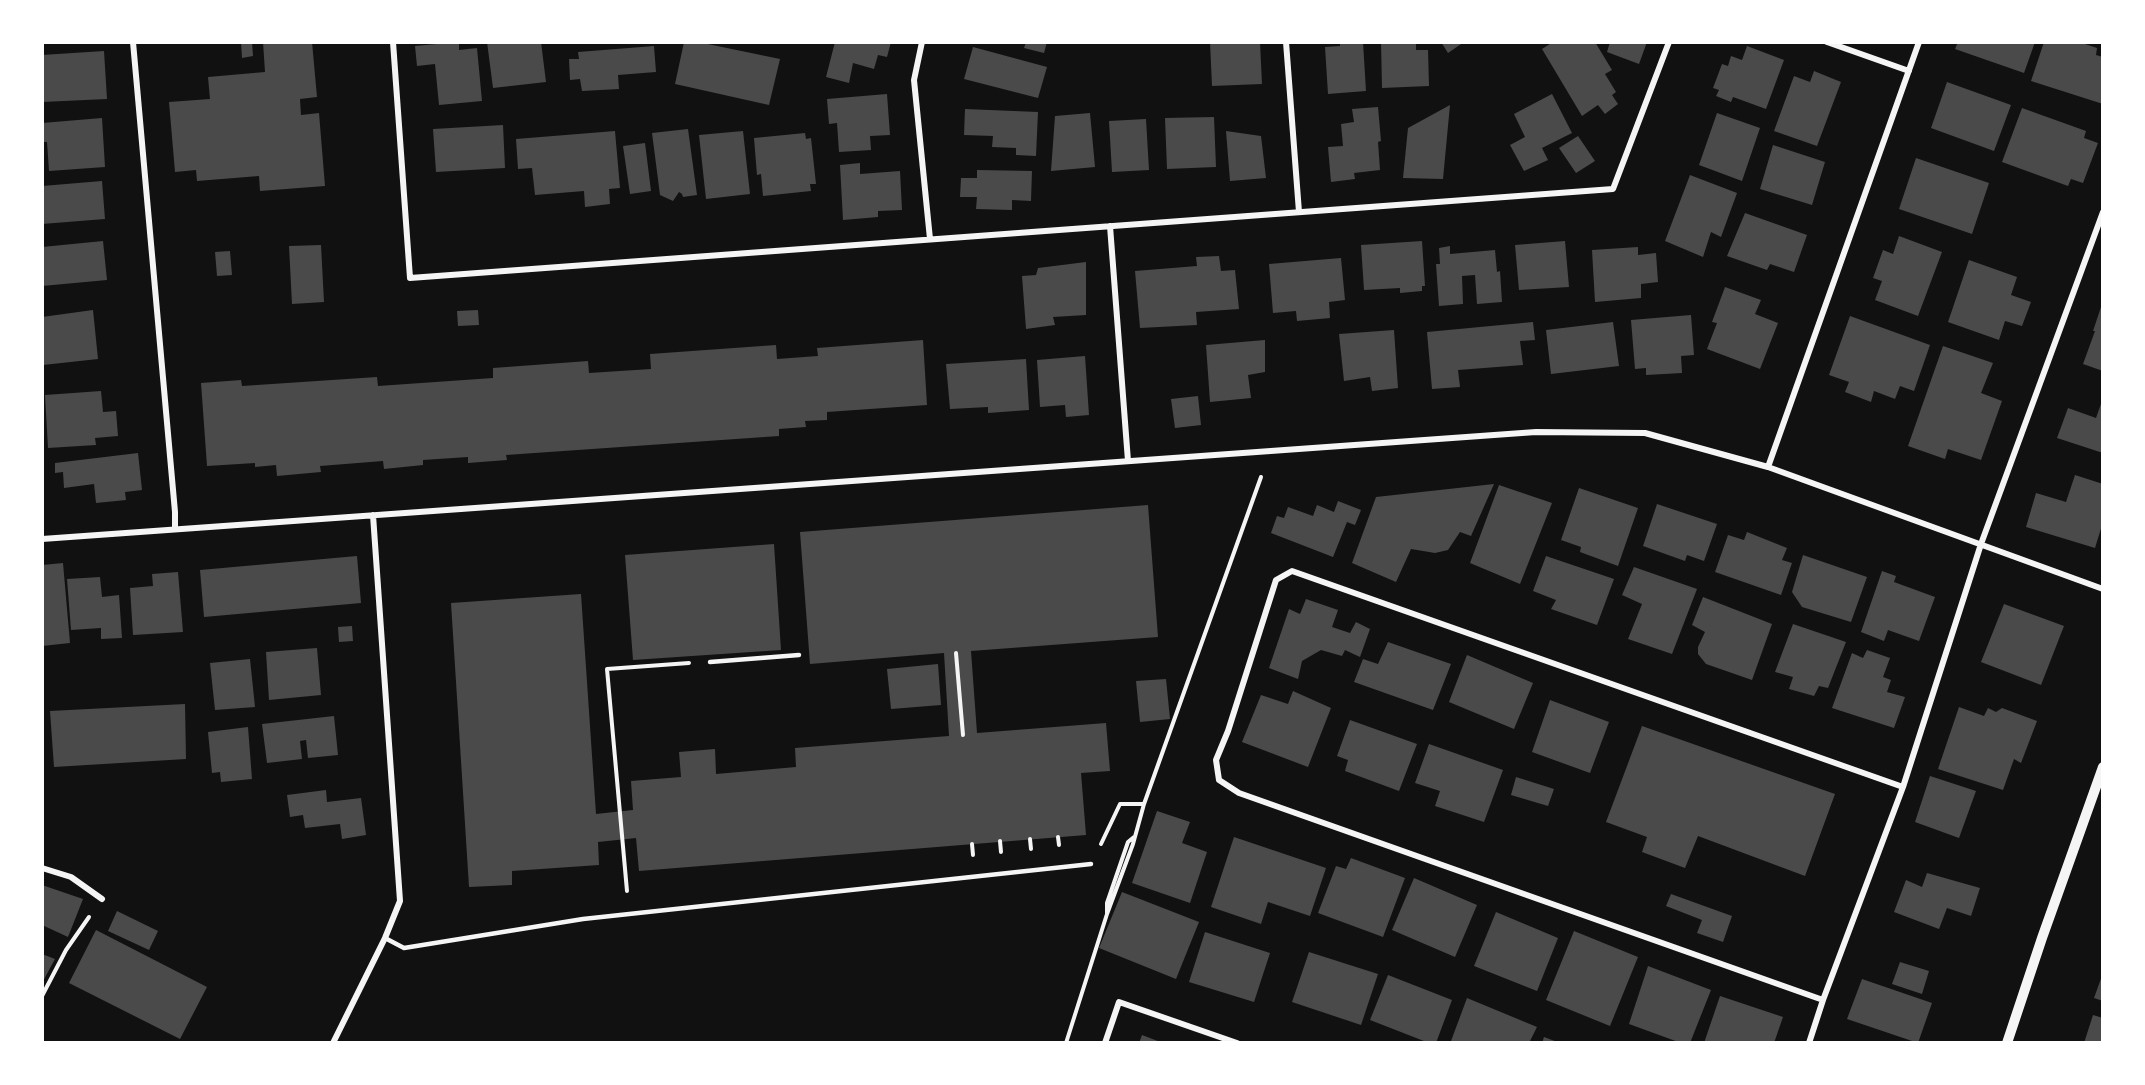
<!DOCTYPE html>
<style>
body{margin:0}
#map{position:relative;width:2145px;height:1085px;overflow:hidden;background:#111;font-family:"Source Serif 4",serif}
canvas{display:block}
.frame{position:absolute;inset:0;border:44px solid #fff;pointer-events:none}
</style>
<div id="map">
<canvas width="2145" height="1085"></canvas>
<div class="frame"></div>
</div>
<script>
const g = document.querySelector('canvas').getContext('2d');
g.lineJoin = 'round';
function paint(path, color) { g.fillStyle = color; g.fill(path, 'evenodd'); }
const toPath = rows => new Path2D(rows.map(r => 'M' + r).join(''));
function trace(path, color, width, dash) { g.strokeStyle = color; g.lineWidth = width; g.lineCap = dash ? 'butt' : 'round'; g.setLineDash(dash || []); g.stroke(path); }
const building = toPath([
 [241,42,252,42,253,56,242,58],
 [263,42,312,42,317,97,300,99,301,115,319,113,325,186,260,191,259,176,197,181,196,170,175,172,169,102,210,99,208,77,265,72],
 [459,42,459,50,477,48,482,101,439,105,435,64,417,66,415,46],
 [487,42,541,42,546,82,493,88],
 [684,42,698,42,780,59,769,105,675,84],
 [835,42,891,42,887,57,878,55,874,69,853,63,849,83,826,77],
 [1026,42,1047,42,1044,53,1024,48],
 [1210,42,1260,42,1262,84,1212,86],
 [1340,42,1363,42,1366,91,1328,94,1325,47,1340,46],
 [1381,42,1416,42,1416,50,1428,50,1429,86,1382,88],
 [1441,42,1464,42,1448,53],
 [1553,42,1595,42,1612,70,1605,74,1616,92,1612,95,1618,104,1605,114,1598,105,1582,116,1542,49],
 [1610,42,1647,42,1639,64,1607,52],
 [1958,42,2035,42,2024,73,1955,49],
 [2044,42,2079,42,2097,48,2096,55,2103,57,2103,104,2031,81],
 [654,46,656,72,618,75,619,89,582,91,580,79,570,80,569,59,579,59,578,52],
 [1747,46,1784,60,1766,109,1733,97,1731,102,1716,96,1719,90,1713,88,1722,64,1728,66,1731,56,1742,60],
 [973,47,1047,67,1038,98,964,79],
 [104,51,107,99,42,102,42,55],
 [1814,71,1841,82,1817,146,1774,131,1794,76,1810,82],
 [1947,82,2011,105,1994,151,1931,128],
 [887,94,890,135,870,136,871,150,839,152,837,123,829,124,827,99],
 [1552,94,1572,133,1542,148,1548,160,1524,171,1510,145,1525,137,1514,114],
 [1450,105,1443,179,1403,178,1408,128],
 [1378,107,1381,141,1378,142,1380,170,1354,173,1355,179,1331,182,1328,147,1343,146,1341,124,1354,122,1352,109],
 [2022,108,2086,131,2084,138,2098,143,2083,183,2071,179,2068,186,2002,162],
 [965,109,1038,112,1036,156,1016,155,1016,148,992,147,993,136,964,135],
 [1090,113,1095,167,1051,171,1055,116],
 [1717,113,1760,128,1742,181,1699,165],
 [1214,117,1216,167,1167,169,1165,118],
 [102,118,105,167,49,171,47,142,42,142,42,123],
 [1146,119,1149,170,1112,172,1109,121],
 [503,125,505,168,436,172,433,129],
 [688,129,697,195,683,197,682,194,679,192,673,201,660,195,652,133],
 [615,131,620,188,609,189,610,204,585,207,584,191,535,195,532,168,518,169,516,139],
 [743,131,750,194,706,199,699,135],
 [1226,131,1261,136,1266,178,1230,181],
 [805,133,806,139,811,138,816,184,810,184,811,191,763,196,761,174,757,175,754,138],
 [1578,136,1595,161,1576,173,1559,148],
 [645,143,651,191,630,194,623,146],
 [1773,145,1825,162,1812,205,1760,189],
 [1916,158,1989,183,1972,234,1899,209],
 [860,163,860,174,900,171,902,210,878,211,878,217,843,220,840,165],
 [977,170,1032,171,1031,201,1012,200,1012,210,976,209,977,197,960,197,961,178,977,178],
 [1690,175,1737,193,1721,237,1711,232,1703,257,1665,241],
 [102,181,105,219,42,224,42,186],
 [1745,213,1807,235,1794,272,1770,264,1767,270,1727,256],
 [1899,236,1942,252,1918,316,1875,300,1882,281,1873,278,1883,250,1893,254],
 [103,241,107,280,42,286,42,247],
 [1422,241,1425,286,1422,286,1422,291,1400,293,1400,288,1364,290,1361,245],
 [1565,241,1569,287,1519,290,1515,245],
 [321,245,324,302,292,304,289,246],
 [1450,246,1450,254,1495,250,1497,272,1500,271,1502,302,1477,304,1475,275,1462,276,1463,304,1439,306,1436,264,1440,264,1439,248],
 [1638,247,1638,255,1656,253,1658,282,1641,284,1641,298,1595,302,1592,250],
 [230,251,232,275,217,276,215,252],
 [1219,256,1221,271,1235,270,1239,309,1196,312,1197,325,1140,328,1135,271,1197,266,1196,257],
 [1341,258,1345,300,1329,302,1330,318,1297,321,1296,311,1273,313,1269,264],
 [1969,260,2017,277,2011,295,2031,302,2022,326,2005,321,1999,340,1948,322],
 [1086,262,1086,315,1053,317,1055,325,1026,329,1022,276,1036,275,1038,268],
 [1725,287,1761,300,1755,314,1778,323,1760,369,1707,349,1717,323,1712,322],
 [2101,307,2103,307,2103,371,2083,364,2095,331,2093,331],
 [93,310,98,359,43,365,42,317],
 [478,310,479,325,458,326,457,311],
 [1691,315,1694,355,1681,356,1682,373,1646,375,1646,368,1635,369,1631,320],
 [1850,316,1930,345,1914,391,1900,386,1895,399,1874,391,1871,402,1845,392,1849,382,1829,375],
 [1533,322,1535,340,1520,341,1523,365,1458,370,1460,387,1432,389,1427,332],
 [1613,322,1619,366,1551,374,1546,330],
 [1394,330,1398,388,1372,391,1370,377,1344,381,1339,334],
 [923,340,927,405,827,412,827,420,805,421,806,427,779,429,779,436,506,455,507,460,468,463,468,457,423,460,423,465,384,469,383,461,320,466,321,472,277,476,276,465,255,467,255,463,207,466,201,383,241,380,242,386,377,377,378,386,493,378,493,368,588,361,589,373,651,369,650,354,776,345,777,359,818,356,817,348],
 [1265,340,1265,372,1248,375,1251,398,1210,402,1206,345],
 [1943,346,1993,363,1981,393,2002,401,1981,460,1948,449,1945,459,1908,446],
 [1085,356,1089,415,1066,417,1065,405,1040,407,1037,360],
 [1026,359,1029,410,988,413,988,407,950,409,946,364],
 [101,391,103,412,116,411,118,436,95,438,96,445,48,448,45,395],
 [1198,396,1201,425,1175,428,1171,399],
 [2103,398,2103,453,2057,438,2068,408,2096,418],
 [138,453,142,490,125,492,126,500,96,503,94,484,64,488,63,472,55,473,55,463],
 [2075,475,2103,484,2103,522,2095,548,2026,527,2036,493,2066,502],
 [1494,484,1471,536,1460,532,1448,550,1435,553,1411,549,1396,582,1352,563,1376,497],
 [1499,485,1552,503,1520,584,1470,563],
 [1579,488,1638,508,1618,566,1580,552,1581,547,1561,540],
 [1338,501,1361,510,1355,525,1347,522,1333,557,1271,533,1277,516,1284,518,1288,507,1313,516,1317,505,1334,512],
 [1657,504,1717,524,1704,561,1687,555,1685,561,1643,546],
 [1148,505,1158,637,971,651,977,733,1106,723,1110,771,1081,773,1086,835,639,871,636,838,598,842,599,865,512,871,512,885,469,887,451,603,581,594,596,814,633,810,631,781,681,777,679,752,715,749,716,774,796,767,795,748,949,736,944,653,810,664,800,532],
 [1747,532,1787,548,1782,560,1792,563,1781,595,1715,572,1728,535,1744,540],
 [774,544,781,650,633,660,625,555],
 [1803,555,1867,577,1851,622,1802,607,1792,592],
 [357,556,361,603,204,617,200,570],
 [1546,556,1614,579,1597,625,1551,609,1556,600,1533,591],
 [63,563,70,643,42,646,42,565],
 [1634,567,1697,589,1672,654,1628,639,1642,604,1622,595],
 [1882,571,1896,576,1894,582,1935,597,1919,641,1888,630,1884,641,1861,632],
 [178,572,183,632,133,635,130,588,153,586,152,574],
 [100,577,102,597,119,595,122,638,101,639,101,628,71,630,67,579],
 [1703,597,1772,624,1752,680,1706,664,1698,654,1698,647,1705,632,1692,625],
 [1306,599,1338,610,1332,627,1350,633,1356,622,1370,629,1360,657,1345,650,1342,656,1321,650,1302,661,1298,679,1269,668,1289,609,1300,614],
 [2004,604,2064,626,2041,685,1981,662],
 [1793,624,1846,642,1828,688,1819,686,1814,696,1789,689,1793,677,1775,672],
 [352,626,353,641,339,642,338,627],
 [1388,642,1451,664,1433,710,1354,682,1363,659,1378,664],
 [317,648,321,695,269,700,266,652],
 [1867,650,1890,658,1883,677,1891,680,1887,692,1905,697,1894,728,1832,708,1852,653,1863,658],
 [1467,655,1533,683,1514,729,1449,702],
 [250,659,255,707,215,710,210,663],
 [938,664,941,705,891,709,887,669],
 [1166,679,1170,719,1140,722,1136,681],
 [1293,691,1331,708,1308,767,1242,742,1261,695,1288,704],
 [1550,700,1609,722,1590,773,1532,752],
 [185,704,186,759,54,767,50,711],
 [1959,707,1984,716,1988,708,1996,712,2002,708,2037,721,2021,763,2014,759,2003,790,1938,769],
 [334,716,338,755,308,758,306,740,300,741,302,759,267,763,262,724],
 [1350,720,1417,744,1399,791,1345,771,1348,760,1337,756],
 [1642,726,1835,794,1805,876,1698,836,1685,868,1642,852,1647,837,1606,822],
 [248,727,252,779,221,782,220,772,212,773,208,732],
 [1429,744,1503,770,1484,822,1435,806,1440,791,1415,783],
 [1930,776,1976,791,1959,838,1915,822],
 [1516,777,1554,789,1548,806,1511,795],
 [326,790,327,802,361,798,366,835,342,839,340,824,305,828,303,815,290,817,287,795],
 [1157,811,1190,822,1182,843,1207,852,1190,903,1132,883],
 [1234,837,1326,868,1310,916,1268,902,1261,924,1211,907],
 [1351,858,1405,878,1383,937,1318,913,1336,866,1346,869],
 [1927,873,1980,888,1971,916,1947,908,1939,929,1894,912,1906,880,1922,887],
 [1414,878,1477,905,1455,957,1392,930],
 [42,885,83,899,68,937,42,925],
 [1122,892,1199,922,1176,979,1099,948],
 [1671,894,1732,916,1723,942,1697,933,1702,920,1666,906],
 [117,911,158,931,149,950,108,931],
 [1496,912,1558,938,1537,991,1474,966],
 [96,930,207,987,180,1039,69,983],
 [1574,931,1638,957,1610,1026,1546,1000],
 [1205,932,1270,953,1254,1002,1189,982],
 [1309,952,1378,974,1361,1025,1292,1002],
 [42,954,55,959,42,983],
 [1900,962,1929,971,1922,994,1892,984],
 [1648,966,1711,990,1690,1043,1681,1043,1629,1024],
 [2103,973,2103,1001,2094,998],
 [1388,975,1452,1000,1436,1043,1429,1043,1370,1020],
 [1862,979,1932,1003,1918,1043,1847,1019],
 [1720,996,1783,1017,1774,1043,1704,1043],
 [1467,998,1537,1027,1529,1043,1457,1043,1451,1041],
 [2093,1015,2103,1018,2103,1043,2084,1043],
 [1142,1035,1163,1043,1139,1043],
 [1544,1037,1560,1043,1542,1043]
]);
const path = toPath([
 [956,653,963,735],
 [1058,837,1059,845],
 [1030,839,1031,849],
 [1000,841,1001,852],
 [972,844,973,855],
 [1101,844,1120,804,1144,804],
 [627,891,607,669,689,663],
 [1107,913,1107,903,1128,842,1134,837],
 [42,996,66,950,89,917],
 [1066,1043,1107,914,1133,844,1144,804,1261,477]
]);
const service = toPath([
 [710,662,799,655],
 [385,938,404,948,583,919,1091,864]
]);
const minor = toPath([
 [133,42,175,512,175,529],
 [393,42,410,278,1613,189,1669,42],
 [922,42,914,80,930,239],
 [1286,42,1299,212],
 [1827,42,1909,71],
 [1110,226,1128,461],
 [1768,467,1919,42],
 [42,539,1536,432,1645,433,1768,467,2103,589],
 [42,868,71,877,102,899],
 [1823,1000,1239,793,1219,780,1216,760,1228,731,1276,580,1292,571,1903,787],
 [333,1043,385,938,400,901,373,515],
 [1105,1043,1119,1002,1237,1043],
 [1809,1043,1823,1000,1903,787,1981,544,2103,212]
]);
const tertiary = toPath([
 [2007,1043,2042,938,2103,767]
]);
paint(building, '#4a4a4a');
trace(path, '#f5f5f5', 4);
trace(service, '#f5f5f5', 4.5);
trace(minor, '#f5f5f5', 6);
trace(tertiary, '#f5f5f5', 10);
</script>
